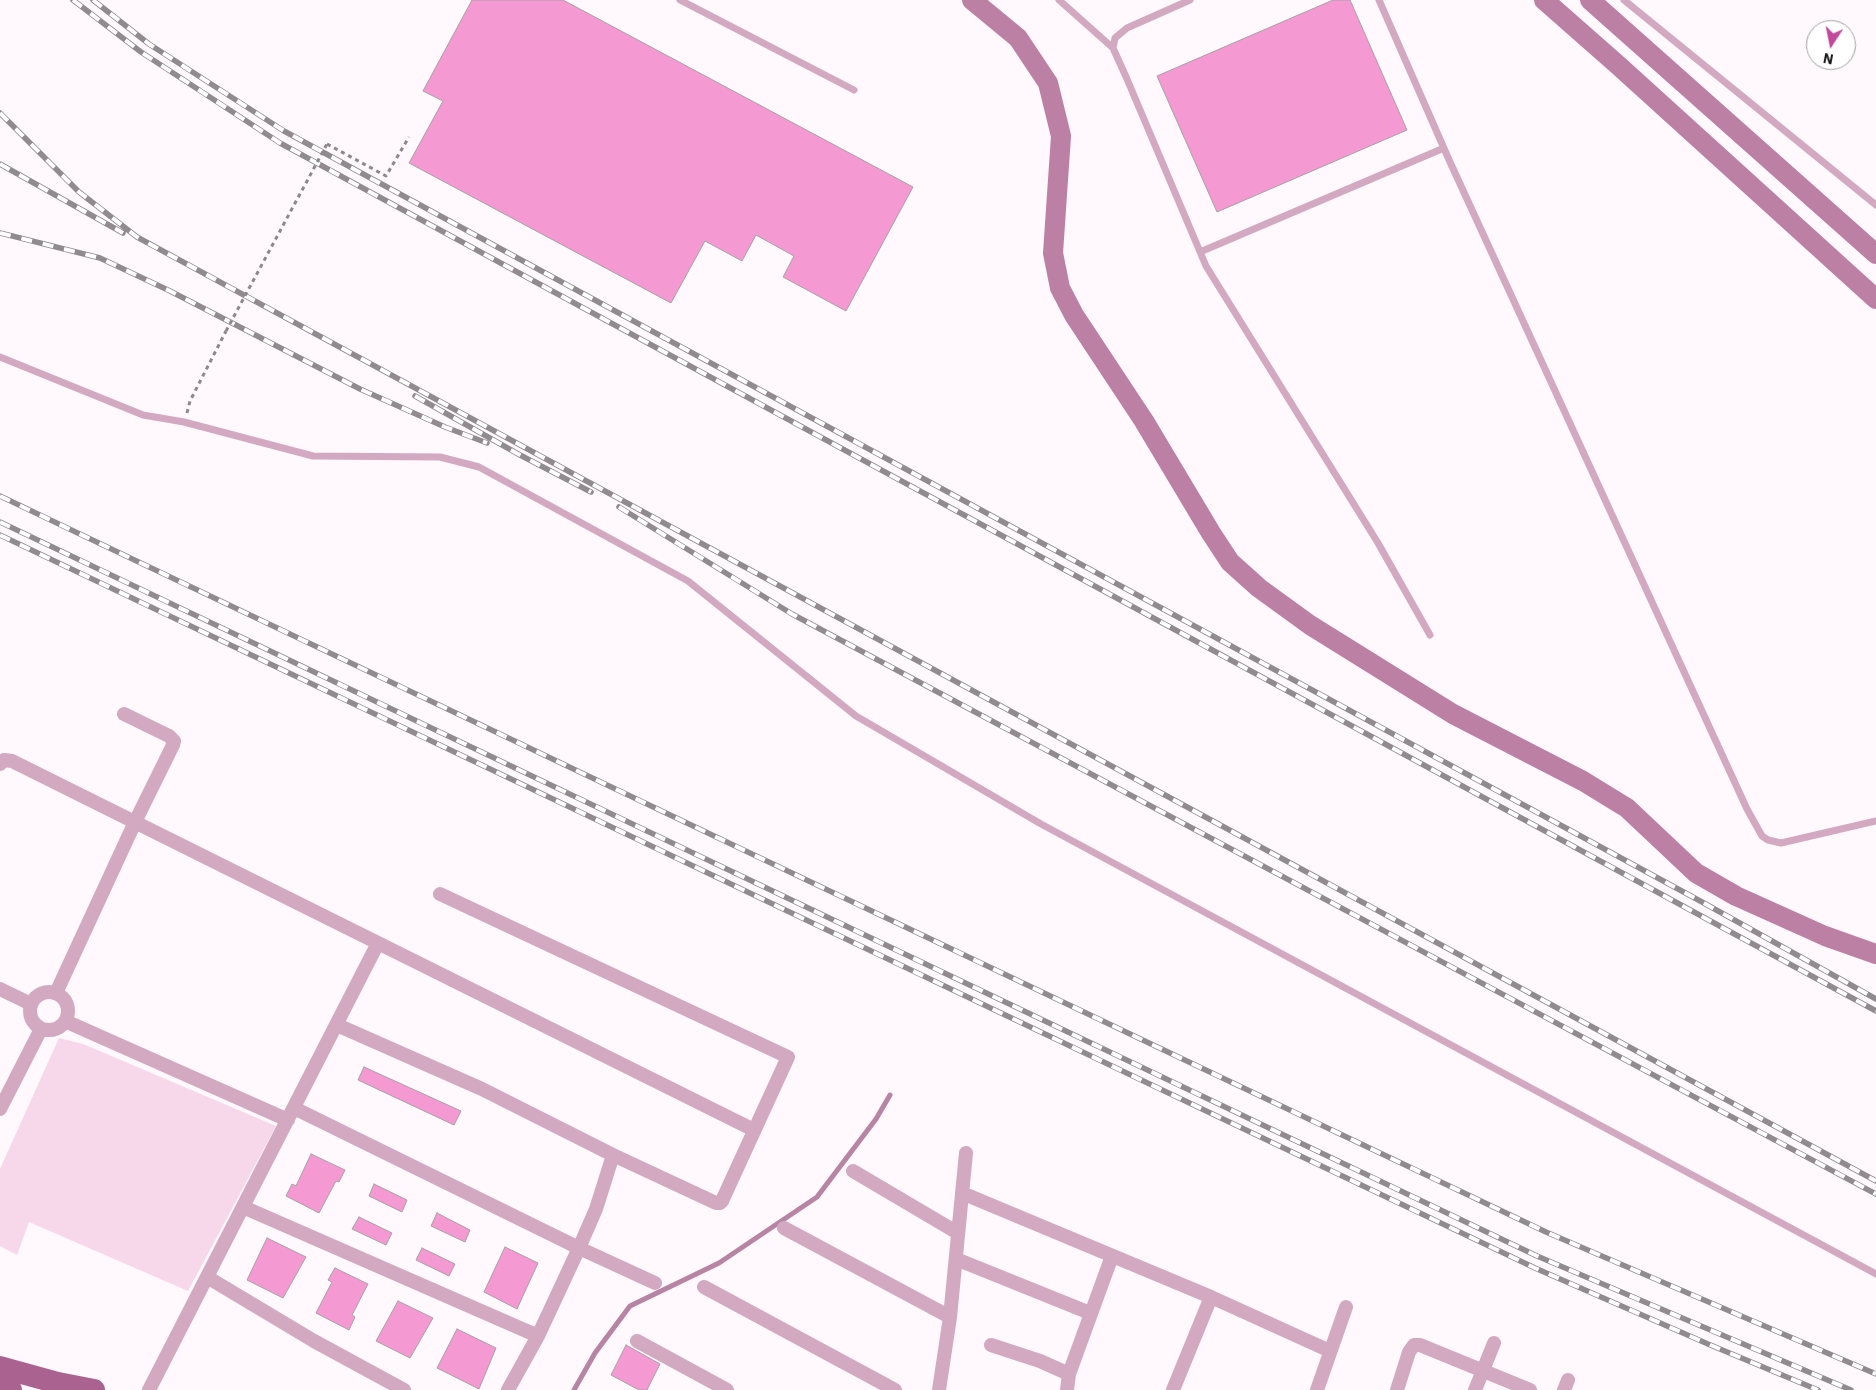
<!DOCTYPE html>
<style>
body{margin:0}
#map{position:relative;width:1876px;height:1390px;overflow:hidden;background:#fff8fc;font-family:"IBM Plex Sans",sans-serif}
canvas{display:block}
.north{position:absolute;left:1806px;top:20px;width:50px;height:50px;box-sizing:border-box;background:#fff;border:1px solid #a2a1a1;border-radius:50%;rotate:191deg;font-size:14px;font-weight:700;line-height:20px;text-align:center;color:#161415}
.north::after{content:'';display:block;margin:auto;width:18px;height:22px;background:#c2489b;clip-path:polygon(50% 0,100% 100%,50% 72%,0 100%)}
</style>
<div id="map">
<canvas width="1876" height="1390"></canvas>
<div class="north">N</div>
</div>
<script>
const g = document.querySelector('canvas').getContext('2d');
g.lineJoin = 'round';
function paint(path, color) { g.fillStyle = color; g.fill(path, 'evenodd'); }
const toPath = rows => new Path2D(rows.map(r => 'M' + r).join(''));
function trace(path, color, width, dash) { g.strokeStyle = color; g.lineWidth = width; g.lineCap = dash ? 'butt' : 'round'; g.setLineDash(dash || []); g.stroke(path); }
const green = toPath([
 [59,1038,83,1044,276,1126,188,1291,29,1222,17,1255,0,1246,0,1169]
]);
const stream = toPath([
 [574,1390,595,1353,630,1306,719,1263,817,1197,876,1119,890,1095]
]);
const building = toPath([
 [472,0,563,0,913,187,846,311,783,277,794,256,756,235,742,261,705,241,671,303,409,163,443,101,423,91,472,0],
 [1333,0,1350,0,1407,130,1217,212,1157,76,1333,0],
 [364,1067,461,1111,454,1125,358,1080,364,1067],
 [311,1154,345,1170,339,1182,336,1181,319,1213,286,1196,292,1184,296,1186,311,1154],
 [374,1184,407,1200,402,1212,369,1196,374,1184],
 [437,1213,470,1230,465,1242,431,1226,437,1213],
 [359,1217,392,1233,386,1245,352,1229,359,1217],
 [267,1238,306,1257,283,1298,247,1280,267,1238],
 [505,1247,538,1263,517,1309,484,1292,505,1247],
 [422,1248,455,1264,449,1276,416,1260,422,1248],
 [335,1268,368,1284,352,1315,355,1317,349,1330,316,1313,332,1282,328,1280,335,1268],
 [398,1301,433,1318,410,1358,376,1341,398,1301],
 [457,1329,496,1348,479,1389,437,1368,457,1329],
 [626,1345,660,1364,647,1390,639,1390,611,1375,626,1345]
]);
const path = toPath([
 [327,144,386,176,409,137],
 [187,413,190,401,226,331]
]);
const lane = toPath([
 [680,0,854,90],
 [1059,0,1113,48],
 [1190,0,1127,28,1115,38,1113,48,1127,79,1206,266,1378,543,1430,635],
 [1379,0,1450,162,1747,809,1762,836,1768,840,1781,843,1876,821],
 [1624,0,1876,205],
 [1200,252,1444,148],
 [0,357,143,415,184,422,313,456,440,457,479,467,688,581,856,716,1041,824,1876,1274]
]);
const street = toPath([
 [0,764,4,760,12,761,754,1130],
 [0,989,31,1004],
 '30 1011a19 19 0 1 1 38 0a19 19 0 1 1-38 0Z',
 [56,993,135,822,173,745,174,741,169,736,124,714],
 [65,1021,288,1120],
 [337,1025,482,1089,613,1155,716,1203,720,1203,722,1201,788,1057,440,894],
 [294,1108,579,1248,655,1283],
 [0,1109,41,1029],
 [853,1171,958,1233],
 [962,1193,1211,1297,1330,1351],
 [243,1207,538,1336],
 [784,1228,950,1317],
 [956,1259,1090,1313],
 [207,1277,314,1341,404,1390],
 [704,1287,895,1390],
 [637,1341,727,1390],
 [991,1345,1040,1361,1069,1374],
 [149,1390,378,943],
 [508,1390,538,1336,579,1248,596,1209,613,1155],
 [939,1390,950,1317,966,1153],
 [1067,1390,1069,1374,1112,1256],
 [1173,1390,1211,1297],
 [1317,1390,1346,1307],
 [1397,1390,1409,1352,1414,1345,1420,1345,1530,1390],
 [1475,1390,1494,1343],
 [1564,1390,1568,1380]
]);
const secondary = toPath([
 [972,0,1018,38,1048,83,1061,136,1053,253,1060,288,1074,315,1144,421,1211,533,1230,562,1259,588,1310,625,1453,714,1583,781,1627,808,1696,873,1736,896,1825,936,1876,954],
 [1544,0,1619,66,1876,299],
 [1590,0,1876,254]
]);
const primary = toPath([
 [0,1367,58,1383,94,1390],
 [0,1387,11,1390]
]);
const rail = toPath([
 [73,0,141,52,280,143,1876,1011],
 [93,0,149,44,284,131,1702,902,1876,999],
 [0,113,79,192,137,237,1876,1181],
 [0,164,123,233],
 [0,233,100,258,170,291,360,389,445,427,487,443],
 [415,396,520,455,591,492],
 [0,496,1546,1232,1876,1374],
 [619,507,792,614,1876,1194],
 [0,522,1537,1256,1851,1390],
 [0,535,1535,1268,1708,1344,1818,1390]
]);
const pathBridge = toPath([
 [226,331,327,144]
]);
paint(green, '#f7d7ea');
trace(stream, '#b884a4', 5);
paint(building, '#f499d2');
trace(building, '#a8a0a5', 1);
trace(path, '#8d888b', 3, [4, 4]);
trace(lane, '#d2a9c1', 7);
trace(street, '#d2a9c1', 14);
trace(secondary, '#bc80a4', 20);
trace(primary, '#aa6290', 22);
trace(rail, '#908b8e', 5.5);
trace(rail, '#fff', 4, [11]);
trace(pathBridge, '#8d888b', 3, [4, 4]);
</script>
